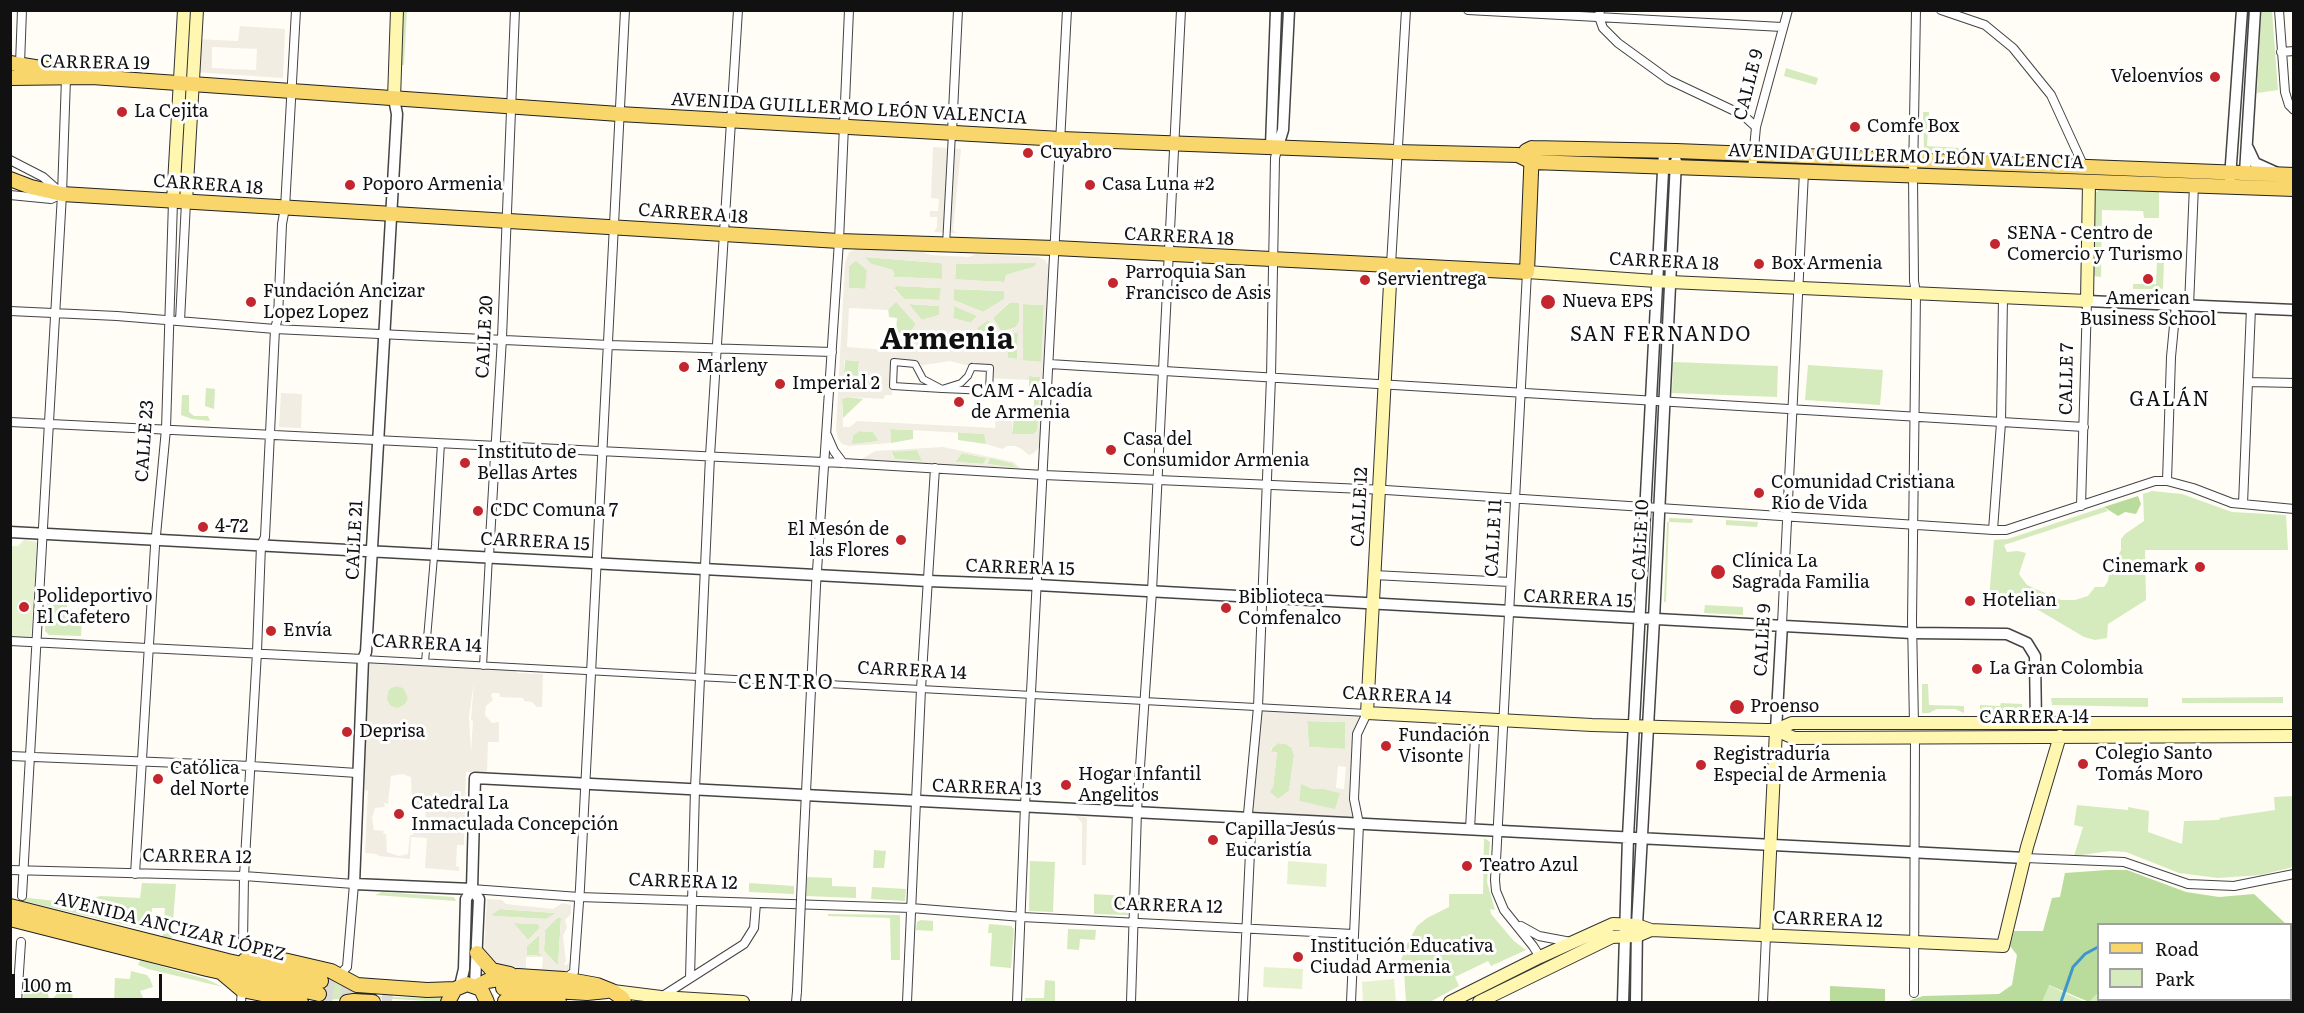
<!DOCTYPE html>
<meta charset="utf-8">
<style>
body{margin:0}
#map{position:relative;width:2304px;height:1013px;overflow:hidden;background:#fffdf5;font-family:Literata,serif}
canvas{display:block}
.frame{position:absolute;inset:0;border:12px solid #111;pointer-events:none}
.legend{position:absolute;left:2097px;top:923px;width:195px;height:78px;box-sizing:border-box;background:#fff;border:2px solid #a0a0a0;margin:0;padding:8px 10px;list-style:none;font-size:18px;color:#111}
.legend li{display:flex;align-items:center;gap:12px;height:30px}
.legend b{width:30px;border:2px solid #a0a0a0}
.scale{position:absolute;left:12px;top:974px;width:150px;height:27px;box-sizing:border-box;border:3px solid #111;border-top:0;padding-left:8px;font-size:18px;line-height:21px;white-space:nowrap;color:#111;-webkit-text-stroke:4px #fff;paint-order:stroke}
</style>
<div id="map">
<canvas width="2304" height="1013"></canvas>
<div class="frame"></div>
<ul class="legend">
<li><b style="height:8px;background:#f9d66b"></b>Road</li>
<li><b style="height:16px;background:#d5ebbd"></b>Park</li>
</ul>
<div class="scale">100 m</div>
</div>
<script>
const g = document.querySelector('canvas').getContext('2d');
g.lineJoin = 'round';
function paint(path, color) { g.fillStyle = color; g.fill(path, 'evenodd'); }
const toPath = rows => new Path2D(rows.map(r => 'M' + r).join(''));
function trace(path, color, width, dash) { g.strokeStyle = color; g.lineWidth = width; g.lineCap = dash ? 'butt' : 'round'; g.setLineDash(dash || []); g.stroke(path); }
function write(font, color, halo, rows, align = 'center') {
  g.font = font + ' Literata,serif'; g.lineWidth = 6; g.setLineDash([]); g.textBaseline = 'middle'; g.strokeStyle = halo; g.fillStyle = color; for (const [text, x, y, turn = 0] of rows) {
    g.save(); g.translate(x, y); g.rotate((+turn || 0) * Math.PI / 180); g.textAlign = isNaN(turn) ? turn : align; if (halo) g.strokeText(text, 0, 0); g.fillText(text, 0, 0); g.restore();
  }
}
const green = toPath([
 [402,11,407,11,404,65,399,65],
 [2261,11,2272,11,2278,90,2257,93],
 [1786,68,1818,78,1816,85,1784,76],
 [1923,112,1929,112,1927,146,1959,148,1959,153,1924,151],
 [1546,154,1653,158,1653,160,1546,156],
 [1784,162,1899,166,1899,169,1784,165],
 [1937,167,2052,172,2052,174,1937,170],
 [2071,172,2208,177,2208,180,2071,175],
 [2099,190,2159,192,2159,218,2144,218,2143,211,2102,210,2101,277,2093,276,2095,193],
 [864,257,941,263,942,265,942,279,894,277,893,270,871,264],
 [856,260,867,270,866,289,849,288,849,266],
 [2157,261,2164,261,2163,289,2133,289,2133,284,2156,284],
 [1038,262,1034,267,1006,275,1005,282,955,280,956,264],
 [896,286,941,288,940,300,904,299,894,288],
 [954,289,1004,291,1005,299,983,312,953,300],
 [896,301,916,324,909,334,896,333,897,318,889,317,888,308],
 [1009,303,1019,303,1019,322,1016,327,1001,332,993,318],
 [908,304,940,306,939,315,922,320],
 [1023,304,1044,305,1042,362,1023,361],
 [954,306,978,316,970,323,953,318],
 [988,320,997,333,981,337,976,328],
 [1018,332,1017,359,1008,358,1005,336],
 [845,360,859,361,858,376,844,375],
 [1673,362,1778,366,1777,397,1672,393],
 [1808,365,1883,370,1880,405,1805,400],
 [1029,376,1041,377,1038,430,1034,434,1012,434,1014,418,1025,419,1025,406,1034,406,1034,389,1029,388],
 [206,388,215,389,214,409,205,406],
 [182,395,189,395,189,412,194,416,208,416,210,421,192,419,181,415],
 [847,397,863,399,843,418,842,399],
 [890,429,913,430,913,439,891,443],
 [859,431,873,432,879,441,851,445,853,435],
 [958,432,985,434,986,444,958,440],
 [917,450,923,461,895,459,891,451],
 [962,453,987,458,983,464,955,462],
 [990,458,1012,463,1018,468,987,464],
 [2152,491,2182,494,2232,512,2286,515,2288,550,2145,550,2146,600,2108,624,2107,638,2095,640,2084,637,2030,605,1989,598,1994,540,2008,539,2104,507,2108,511,2004,545,2007,552,2018,551,2026,553,2019,574,2027,585,2061,600,2075,600,2088,596,2095,587,2104,587,2108,581,2110,565,2116,560,2121,550,2121,539,2125,534,2144,521,2143,494],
 [1669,518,1693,519,1692,523,1669,522,1666,602,1664,602,1667,522,1669,522],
 [1726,520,1758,522,1757,527,1726,525],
 [47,603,67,603,67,616,82,617,81,636,49,635,45,631],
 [1705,605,1743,607,1743,615,1704,613],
 [1922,684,1928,684,1929,705,1964,706,1964,713,1955,709,1937,709,1929,713,1922,713],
 '386 697a11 11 0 1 1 22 0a11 11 0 1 1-22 0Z',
 [2283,697,2283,703,2182,703,2182,698],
 [2051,698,2148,698,2148,707,2052,705],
 [2001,703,2022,704,2022,712,1980,713,1980,705,2000,706],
 [1307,721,1346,722,1345,749,1309,747],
 [1278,743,1286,744,1292,748,1294,756,1289,791,1278,799,1269,792,1273,787,1277,752,1271,752,1272,748],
 [1300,783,1313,789,1325,789,1341,793,1335,810,1299,801],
 [2293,796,2293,867,2261,875,2218,878,2179,873,2126,852,2110,851,2074,856,2083,827,2074,825,2077,805,2128,810,2128,807,2149,811,2148,832,2182,844,2184,821,2219,820,2220,818,2275,810,2274,797],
 [1484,838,1490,842,1487,882,1495,910,1490,909,1491,914,1514,941,1526,950,1491,966,1488,961,1455,977,1459,986,1430,1002,1399,1002,1406,1002,1404,971,1397,972,1406,946,1417,926,1427,918,1449,907,1449,894,1483,894],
 [874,850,886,851,884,868,873,868],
 [1030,861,1055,862,1053,912,1029,911],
 [807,877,832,878,832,886,856,887,856,898,806,896],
 [142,883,176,884,171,946,162,944,165,908,152,908,151,931,19,900,19,897,65,902,82,902,100,896,140,898],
 [749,883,794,886,794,894,749,892],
 [872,887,906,889,905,901,871,899],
 [382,892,454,897,456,901,375,895],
 [1094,894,1128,896,1128,915,1094,914],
 [500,909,556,913,546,919,493,916,492,914],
 [828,914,900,915,900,960,891,960,890,918,828,916],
 [557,918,561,918,558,966,544,951,545,930],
 [921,920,933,921,933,931,916,930,917,922],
 [513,923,538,924,540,928,528,940],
 [989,924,1011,926,1014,929,1011,968,990,966,992,933,988,933],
 [1068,929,1096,930,1095,940,1080,939,1079,950,1067,949],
 [540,934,539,953,543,956,527,955,527,946],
 [140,960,206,979,223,987,148,969,138,965],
 [131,971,147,975,150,979,153,987,140,991,145,1002,114,1002,115,978,130,979],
 [332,978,348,989,371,996,420,998,444,997,444,1002,362,997,327,1000],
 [1045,980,1055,981,1055,1002,1025,1002,1025,998,1044,998],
 [46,981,49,1000,52,999,68,983,73,991,72,1002,23,1002,24,984],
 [2048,985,2085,1002,2042,1002],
 [2098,993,2098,1000,2145,1000,2149,1002,2089,1002]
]);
const forest = toPath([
 [2138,496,2141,504,2136,514,2125,512,2118,516,2104,507],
 [2107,870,2127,870,2186,892,2219,897,2254,894,2286,924,2098,924,2098,993,2089,1002,2049,985,2042,1002,1906,1002,1923,996,1999,994,2012,985,2017,955,2010,946,2014,931,2043,931,2052,898,2060,897,2065,873],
 [2291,929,2294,931,2293,1002,2149,1002,2145,1000,2290,1000],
 [1830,986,1885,989,1885,1002,1830,1002]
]);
const pitch = toPath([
 [24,540,37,542,31,639,11,637,11,546,18,546],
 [1288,861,1327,864,1326,887,1287,884],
 [1264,967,1303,969,1302,989,1263,987],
 [1394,979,1396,1002,1363,1002,1362,982]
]);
const plaza = toPath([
 [240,26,285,29,283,78,194,72,195,39,238,41],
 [212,47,257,49,256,70,212,68],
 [933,147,961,149,953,230,957,233,934,232,937,227,937,217,930,217,930,211,938,211,939,199,931,198],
 [859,248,921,251,930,255,969,257,976,254,1038,257,1045,260,1049,267,1041,438,1039,447,1034,453,1029,455,1020,448,1014,446,1007,446,1003,449,986,444,984,434,890,429,891,443,849,446,842,444,838,439,836,430,845,263,849,252],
 [865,257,940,263,942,265,942,279,894,277,893,270,871,264],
 [855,260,867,270,865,289,849,288,849,266],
 [1038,263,1033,267,1006,275,1004,282,955,279,956,264],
 [896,286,941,288,939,300,904,299,894,289],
 [954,289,1004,291,1004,299,983,312,954,300],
 [896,302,916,324,909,334,897,333,896,345,888,345,888,350,847,347,849,308,888,310],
 [1008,303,1019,303,1019,322,1016,327,1002,332,993,318],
 [909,304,939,306,939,315,922,320],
 [1023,304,1044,305,1041,362,1023,360],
 [954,306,977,316,970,323,953,318],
 [988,320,997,333,981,337,977,328],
 [1018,332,1017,359,1008,358,1005,336],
 [844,360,859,361,858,376,844,375],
 [950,361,965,365,990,367,990,378,1029,380,1029,376,1040,377,1037,432,1034,434,1012,434,1013,418,1009,418,996,419,995,428,857,421,850,427,843,427,842,399,845,397,884,399,885,395,892,395,894,363,924,365],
 [859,431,873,432,879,441,852,444,853,435],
 [281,393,302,394,301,428,279,427],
 [943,447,1014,462,1023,471,860,460,875,451],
 [917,450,922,461,895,459,891,452],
 [962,453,987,458,987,459,983,464,955,462],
 [990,458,1012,463,1017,468,988,464],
 [370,659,514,667,517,673,543,674,542,707,537,707,532,702,524,701,523,698,500,697,499,693,493,693,491,695,493,700,486,706,485,715,492,723,499,722,499,742,488,742,487,772,466,772,464,845,457,845,456,866,459,867,459,871,425,868,427,838,411,837,410,859,379,856,376,854,365,853,368,791,365,790,365,757],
 [474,681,471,720,473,721,471,752,469,717],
 [396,686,403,688,408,698,405,704,398,708,391,706,387,700,389,689],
 [402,774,411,777,412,806,415,805,414,809,425,811,426,822,424,832,413,831,413,835,410,835,408,854,399,856,387,852,386,834,383,834,384,831,374,830,372,818,375,808,385,807,384,803,388,804,391,776],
 [1258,707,1367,713,1357,734,1356,820,1248,814],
 [1307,721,1345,722,1345,749,1309,747],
 [1278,743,1286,744,1292,748,1294,756,1289,791,1278,799,1270,792,1273,787,1277,752,1271,752,1271,748],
 [1338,766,1346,767,1344,789,1336,788],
 [1301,784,1313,789,1325,789,1340,793,1335,809,1299,801],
 [1076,816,1087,817,1086,865,1082,865,1082,823],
 [487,899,502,900,506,904,553,909,563,903,571,905,571,914,565,920,567,927,563,936,566,962,564,963,565,966,569,963,568,971,564,974,525,973,493,965,484,953],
 [500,909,555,913,555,914,546,919,493,916,492,914],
 [557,918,561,918,558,966,544,951,545,930],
 [514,923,538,924,540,928,528,940],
 [539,934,539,953,542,956,527,955,527,946],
 [526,957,543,957,542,969,526,969]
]);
const stream = toPath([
 [2272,1000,2277,1002],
 [2061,1002,2073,967,2085,954,2098,947]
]);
const primaryTunnel = toPath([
 [321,981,358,986],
 [319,994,392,1002],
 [480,1002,505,1001]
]);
const pedestrian = toPath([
 [946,245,952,133],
 [894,362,915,364,923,379,942,389,893,386,894,362],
 [972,367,990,368,989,391,942,389,961,383,968,376,972,367],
 [363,659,1367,713],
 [425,662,435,545,441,443],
 [483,666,489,556]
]);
const minor = toPath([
 [1468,10,1782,27],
 [1600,10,1599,17,1603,28,1618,43,1669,80,1743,115,1756,127],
 [1941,10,1985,25,2013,48,2051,95,2084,167],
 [2279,10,2285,92,2289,105,2294,110],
 [2281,52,2294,51],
 [20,64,22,10],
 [952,132,958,10],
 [10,160,43,177,60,192],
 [1752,170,1756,127,1788,10],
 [10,195,51,199,62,194],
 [1391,265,1406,10],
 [1527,272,1495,880,1496,891,1504,910,1533,946,1540,957],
 [2189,306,2194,185],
 [10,311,117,316,275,329,609,345,832,352],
 [180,321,186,202],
 [1049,364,2084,427],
 [2248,382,2294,383],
 [10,422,843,463,1044,475,1386,490,1993,530,2006,530,2155,481,2167,481,2193,488,2232,503,2294,509],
 [827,435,834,451,843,463],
 [2167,481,2171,357,2176,305],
 [2243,504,2251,308],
 [2081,506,2087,301],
 [1993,530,2001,423,2003,297],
 [489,556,502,338,515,10],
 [1374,575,1510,582],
 [1782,624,1804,172],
 [10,641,363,659],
 [1914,724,1912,621,1916,293,1914,281,1913,176,1916,10],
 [10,756,251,766,357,773],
 [1470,829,1476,718],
 [803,854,816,586,839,241,849,10],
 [2025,858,2124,862,2188,884,2234,886,2294,874],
 [10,870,244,876,354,884,347,967,341,973,337,973],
 [135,874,155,546,166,429,173,201],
 [472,889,579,897,911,908,1022,917,1353,934],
 [22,896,62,194,66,78],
 [1521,926,1539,936,1571,942],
 [270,956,248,948,243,943,244,876,257,652,261,545,265,537,275,329,278,317,282,224,285,208,296,10],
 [690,978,695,789,710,456,738,10],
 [565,979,574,972,580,888,625,10],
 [1914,993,1915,737],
 [661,997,744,944,754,928,756,903],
 [17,1002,21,942],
 [241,1002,242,990],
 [796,1002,797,991],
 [907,1002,921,689,935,468],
 [1017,1002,1025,806,1067,10],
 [1131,1002,1137,811,1152,591,1181,10],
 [1243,1002,1251,831,1248,814,1258,707,1271,377,1275,158,1278,146],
 [1351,1002,1359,824,1354,799,1357,734,1367,713],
 [1763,1002,1766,936]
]);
const tertiary = toPath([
 [394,99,397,114,366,652,363,659,354,884,472,889],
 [1271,146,1276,10],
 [1278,146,1283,130,1289,10],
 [2248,148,2255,163,2275,172],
 [2245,173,2255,10],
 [2230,178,2242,10],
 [2087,301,2294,310],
 [10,532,928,581,1037,585,1912,633,2007,634,2027,643,2035,656,2036,724],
 [1776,730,1782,624],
 [472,889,479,899,475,985],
 [460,986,464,969,466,899,472,889,475,778,2025,858],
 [1623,1002,1628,837,1664,152],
 [1636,1002,1637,925,1654,619,1676,161]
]);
const secondary = toPath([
 [394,99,397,10],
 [173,201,184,10],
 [186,202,197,10],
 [1391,265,1367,713,1592,725,1766,730,1776,730,1794,738,2294,736],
 [1527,272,1670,282,2087,301,2089,182],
 [1776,730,1792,723,2294,723],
 [1766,936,1776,730],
 [613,991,661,997,743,1002],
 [1450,1002,1540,957,1613,924,1637,925,1651,930,2003,946,2027,847,2060,736],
 [1479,1002,1612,937,1637,936,1651,930]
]);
const primary = toPath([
 [10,63,66,72],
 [10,78,92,77,619,114,1061,139,1396,152,1518,155,1532,162,2294,189],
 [1526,151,1532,148,1676,151,2294,175],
 [10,179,31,187,62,194,377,213,839,241,1055,248,1527,272,1532,148],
 [10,906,228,961,321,981],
 [10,919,207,969,319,994],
 [477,953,492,970,510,974],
 [245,960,275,958,331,971,357,985,427,990,455,989],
 [223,974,242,990,301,1002],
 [477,986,487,981,518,976,564,979,597,985,612,991,622,998,624,1002],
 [503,988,587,993,607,991],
 [505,1001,559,1002],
 [347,1002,354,1001,373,1002],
 [448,1002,455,989,467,984,481,989,487,1002]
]);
const minorBridge = toPath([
 [797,991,803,854]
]);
const markers = [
 [2215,77,6,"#c4262e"],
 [122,112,6,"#c4262e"],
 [1855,127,6,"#c4262e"],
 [1028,153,6,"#c4262e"],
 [350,185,6,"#c4262e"],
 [1090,185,6,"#c4262e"],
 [1995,244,6,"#c4262e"],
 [1759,264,6,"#c4262e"],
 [2148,279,6,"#c4262e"],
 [1365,280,6,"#c4262e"],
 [1113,283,6,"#c4262e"],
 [251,302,6,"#c4262e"],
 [1548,302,8,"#c4262e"],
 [684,367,6,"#c4262e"],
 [780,384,6,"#c4262e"],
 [959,402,6,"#c4262e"],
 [1111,450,6,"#c4262e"],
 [465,463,6,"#c4262e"],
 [1759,493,6,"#c4262e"],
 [478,511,6,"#c4262e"],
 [203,527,6,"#c4262e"],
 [901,540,6,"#c4262e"],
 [2200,567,6,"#c4262e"],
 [1718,572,8,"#c4262e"],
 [1970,601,6,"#c4262e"],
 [24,607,6,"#c4262e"],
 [1226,608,6,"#c4262e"],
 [271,631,6,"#c4262e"],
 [1977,669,6,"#c4262e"],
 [1737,707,8,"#c4262e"],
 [347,732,6,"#c4262e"],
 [1386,746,6,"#c4262e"],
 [2083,764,6,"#c4262e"],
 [1701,765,6,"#c4262e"],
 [158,779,6,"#c4262e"],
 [1066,785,6,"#c4262e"],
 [399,814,6,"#c4262e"],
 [1213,840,6,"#c4262e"],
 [1467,866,6,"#c4262e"],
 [1298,957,6,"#c4262e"]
];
const streetNames = [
 ["CARRERA 19",95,63,1],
 ["CALLE 9",1749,85,-76],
 ["AVENIDA GUILLERMO LEÓN VALENCIA",849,109,3],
 ["AVENIDA GUILLERMO LEÓN VALENCIA",1906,157,2],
 ["CARRERA 18",208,185,4],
 ["CARRERA 18",693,214,4],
 ["CARRERA 18",1179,237,3],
 ["CARRERA 18",1664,262,3],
 ["CALLE 20",485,337,-87],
 ["CALLE 7",2067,379,-89],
 ["CALLE 23",145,441,-86],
 ["CALLE 12",1360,507,-87],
 ["CALLE 11",1494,538,-87],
 ["CALLE 21",355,540,-87],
 ["CALLE 10",1641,540,-87],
 ["CARRERA 15",535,542,3],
 ["CARRERA 15",1020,568,2],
 ["CARRERA 15",1578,599,3],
 ["CALLE 9",1763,640,-87],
 ["CARRERA 14",427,644,3],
 ["CARRERA 14",912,671,3],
 ["CARRERA 14",1397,696,3],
 ["CARRERA 14",2034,718],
 ["CARRERA 13",987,788,2],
 ["CARRERA 12",197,857,1],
 ["CARRERA 12",683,882,2],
 ["CARRERA 12",1168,906,2],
 ["CARRERA 12",1828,920,2],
 ["AVENIDA ANCIZAR LÓPEZ",170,927,14]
];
const poiNames = [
 ["Veloenvíos",2203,77,"right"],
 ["La Cejita",134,112],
 ["Comfe Box",1867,127],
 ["Cuyabro",1040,153],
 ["Poporo Armenia",362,185],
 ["Casa Luna #2",1102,185],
 ["SENA - Centro de",2007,234],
 ["Comercio y Turismo",2007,255],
 ["Box Armenia",1771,264],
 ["Parroquia San",1125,273],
 ["Francisco de Asis",1125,294],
 ["Servientrega",1377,280],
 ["Fundación Ancizar",263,292],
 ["Lopez Lopez",263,313],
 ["American",2148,299,"center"],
 ["Business School",2148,320,"center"],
 ["Nueva EPS",1562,302],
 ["Marleny",696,367],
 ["Imperial 2",792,384],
 ["CAM - Alcadía",971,392],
 ["de Armenia",971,413],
 ["Casa del",1123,440],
 ["Consumidor Armenia",1123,461],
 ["Instituto de",477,453],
 ["Bellas Artes",477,474],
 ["Comunidad Cristiana",1771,483],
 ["Río de Vida",1771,504],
 ["CDC Comuna 7",490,511],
 ["4-72",215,527],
 ["El Mesón de",889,530,"right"],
 ["las Flores",889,551,"right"],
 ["Clínica La",1732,562],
 ["Sagrada Familia",1732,583],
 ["Cinemark",2188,567,"right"],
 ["Polideportivo",36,597],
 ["El Cafetero",36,618],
 ["Biblioteca",1238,598],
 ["Comfenalco",1238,619],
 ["Hotelian",1982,601],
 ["Envía",283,631],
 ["La Gran Colombia",1989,669],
 ["Proenso",1750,707],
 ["Deprisa",359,732],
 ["Fundación",1398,736],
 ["Visonte",1398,757],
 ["Colegio Santo",2095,754],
 ["Tomás Moro",2095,775],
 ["Registraduría",1713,755],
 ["Especial de Armenia",1713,776],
 ["Católica",170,769],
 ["del Norte",170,790],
 ["Hogar Infantil",1078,775],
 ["Angelitos",1078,796],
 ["Catedral La",411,804],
 ["Inmaculada Concepción",411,825],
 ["Capilla Jesús",1225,830],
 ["Eucaristía",1225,851],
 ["Teatro Azul",1479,866],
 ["Institución Educativa",1310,947],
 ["Ciudad Armenia",1310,968]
];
const neighbourhoodNames = [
 ["SAN FERNANDO",1661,335],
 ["GALÁN",2170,400],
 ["CENTRO",786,683]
];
const townNames = [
 ["Armenia",947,340]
];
paint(green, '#d5ebbd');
paint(forest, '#b9dc9c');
paint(pitch, '#e6f2cf');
paint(plaza, '#f1ede2');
trace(stream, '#3f96cf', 3);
trace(primaryTunnel, '#dbdad3', 14, [14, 7]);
trace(pedestrian, '#444', 8);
trace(minor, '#444', 10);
trace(tertiary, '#444', 13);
trace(secondary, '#333', 14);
trace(primary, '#222', 16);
trace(pedestrian, '#fff', 6);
trace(minor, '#fff', 8);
trace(tertiary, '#fff', 10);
trace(secondary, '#fff6b0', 12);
trace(primary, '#f9d66b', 14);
trace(minorBridge, '#444', 10, []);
trace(minorBridge, '#fff', 8);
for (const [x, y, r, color] of markers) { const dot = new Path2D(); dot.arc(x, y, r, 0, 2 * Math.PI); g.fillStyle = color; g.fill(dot); trace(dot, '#fff', 2); }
write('18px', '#111', '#fff', streetNames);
write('18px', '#111', '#fff', poiNames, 'left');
g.letterSpacing = '1.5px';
write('20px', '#111', '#fff', neighbourhoodNames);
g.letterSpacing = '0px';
write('bold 30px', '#111', '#fff', townNames);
</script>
